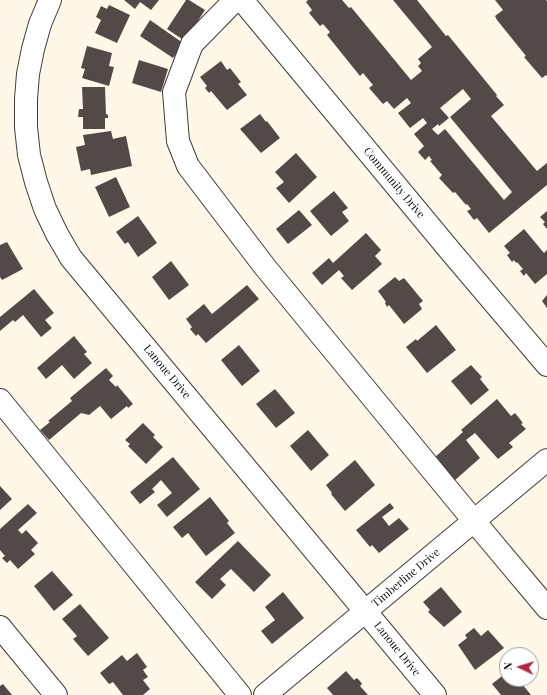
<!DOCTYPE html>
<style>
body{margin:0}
#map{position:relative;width:547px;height:695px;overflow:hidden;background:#fff7e8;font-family:"Playfair Display",serif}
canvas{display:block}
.north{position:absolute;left:499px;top:647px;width:40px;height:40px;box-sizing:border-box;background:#fff;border:1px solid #9d9d9d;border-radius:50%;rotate:274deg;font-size:11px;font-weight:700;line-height:16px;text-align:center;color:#0a0a0a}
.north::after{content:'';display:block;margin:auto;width:14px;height:18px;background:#ba223f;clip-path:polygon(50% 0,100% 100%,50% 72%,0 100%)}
</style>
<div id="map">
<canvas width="547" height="695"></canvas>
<div class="north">N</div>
</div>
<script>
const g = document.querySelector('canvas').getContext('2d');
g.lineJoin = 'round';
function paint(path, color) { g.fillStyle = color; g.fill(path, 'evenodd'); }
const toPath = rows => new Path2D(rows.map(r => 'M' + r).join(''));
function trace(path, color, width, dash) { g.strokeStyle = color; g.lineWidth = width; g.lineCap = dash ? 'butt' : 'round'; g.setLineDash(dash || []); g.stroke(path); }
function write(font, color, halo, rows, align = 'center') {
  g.font = font + ' "Playfair Display",serif'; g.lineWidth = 4; g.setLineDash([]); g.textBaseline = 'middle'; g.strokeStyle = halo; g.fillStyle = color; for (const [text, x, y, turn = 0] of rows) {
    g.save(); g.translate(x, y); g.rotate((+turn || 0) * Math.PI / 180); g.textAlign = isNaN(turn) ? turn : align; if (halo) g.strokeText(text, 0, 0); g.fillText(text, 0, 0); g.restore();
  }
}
const building = toPath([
 [124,0,159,0,151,10,140,2,135,9],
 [186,0,189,0,205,10,185,41,167,29],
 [308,0,342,0,349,8,351,7,411,80,422,71,418,66,421,63,418,59,432,47,393,0,417,0,446,36,448,35,497,95,496,96,504,105,491,116,537,171,547,163,547,185,489,233,477,218,474,220,467,211,471,209,467,204,466,205,455,192,453,193,439,178,442,175,430,161,432,160,429,156,425,160,418,152,424,146,414,134,427,123,423,118,410,128,398,113,411,103,407,98,394,109,387,101,383,104,369,88,373,85,363,73,360,76,327,35,330,32,323,24,320,26,309,13,312,10,306,2],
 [463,89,471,99,450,117,512,192,504,200,445,129,438,135,432,129,438,124,439,126,449,118,440,108],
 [495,0,546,0,547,1,547,76,546,75,542,78,524,57,526,56,497,20,495,16,503,10],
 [109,5,130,15,117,43,95,33,101,20,96,17,101,6,107,9],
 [150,20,183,43,173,58,140,36],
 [87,46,112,53,109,66,114,67,109,86,82,78,85,69,81,68],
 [139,60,168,69,161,92,132,83],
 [221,61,227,70,230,68,241,82,238,84,247,95,227,110,211,91,209,93,205,88,207,86,200,77],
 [82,87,105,87,106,114,108,115,108,118,105,118,105,129,83,129,83,117,78,117,79,109,83,109],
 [260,114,266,122,267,121,280,138,261,153,240,129],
 [111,131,113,139,126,136,132,166,91,175,90,169,81,171,76,147,85,145,83,135],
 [296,153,317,177,289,203,276,188,284,182,275,172],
 [116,177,130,207,109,217,95,187],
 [334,191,348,208,342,212,349,221,331,236,310,211],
 [299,210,312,225,288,244,276,229],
 [547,211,547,229,543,224,545,222,540,217],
 [138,216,157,243,138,257,128,242,125,244,116,232],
 [524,229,544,253,547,250,547,274,535,284,526,273,524,276,520,271,523,269,517,262,516,263,514,260,512,262,507,255,510,253,504,246],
 [366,233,381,250,375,256,382,264,352,290,341,278,344,276,339,270,322,285,312,273,329,258,333,263],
 [7,242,23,269,2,280,0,277,0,245],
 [171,261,189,285,169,300,152,277],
 [395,277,399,281,404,278,423,301,419,304,422,309,404,324,389,305,387,307,385,303,386,302,378,291],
 [247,285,259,299,206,343,198,334,196,336,190,329,192,327,186,319,204,304,212,314],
 [34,289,54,313,45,320,52,328,41,337,23,315,15,322,13,320,0,331,0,317],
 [547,295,547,308,542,301],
 [436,325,456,350,427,373,406,347,416,339,417,341],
 [74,336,87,352,84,354,92,363,74,379,62,365,46,379,37,368],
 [239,345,260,371,242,386,221,360],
 [471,365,482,377,480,379,489,390,471,405,451,381],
 [106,368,113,376,109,380,116,387,117,385,133,404,128,408,127,406,111,419,100,406,89,415,81,413,49,440,40,430,50,422,48,421,72,401,70,398],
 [275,389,295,413,276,428,256,404],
 [497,399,511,416,515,413,523,423,521,424,526,429,509,443,513,447,498,459,475,433,466,440,480,458,454,481,434,458,463,432,461,430],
 [143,423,155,435,153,437,163,447,146,464,128,446,130,444,125,440],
 [308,430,329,455,311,471,290,446],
 [173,457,200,489,167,517,157,505,172,493,161,480,152,489,155,492,140,504,130,492],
 [355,460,375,485,345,511,331,494,332,493,326,485],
 [0,486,12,499,0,510],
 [210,497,229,521,227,523,235,533,206,556,188,533,182,538,173,527],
 [390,503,394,508,382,517,389,526,399,518,409,529,379,553,372,545,370,547,356,530],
 [28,504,37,513,18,530,22,534,26,530,38,543,31,550,35,554,18,569,10,560,7,563,2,558,5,556,0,550,0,529],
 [238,541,271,575,254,592,231,569,220,579,226,585,212,599,195,582],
 [52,571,73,595,54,611,34,586],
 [441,587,462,612,444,627,428,612,430,610,423,602],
 [283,592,304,618,272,644,261,631,275,620,265,607],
 [80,604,109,638,88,656,73,639,77,636,62,619],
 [474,628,481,636,488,630,504,648,475,670,458,645,467,638,465,635],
 [137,653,147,667,143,670,148,677,143,680,150,689,143,695,123,695,113,682,109,684,100,673,122,655,127,661],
 [346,671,354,680,357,678,360,681,362,684,360,686,368,695,333,695,327,688],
 [507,672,507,679,518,679,531,695,501,695,492,684],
 [3,684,12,695,0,695,0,686]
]);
const minor = toPath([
 [50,0,40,24,33,49,28,74,26,99,26,127,29,155,36,182,45,209,57,234,71,258,435,695],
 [235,0,192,44,174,92,178,141,188,166,265,267,474,521,547,608],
 [242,0,452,253,547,365],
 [0,400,240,695],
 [0,627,56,695],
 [265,695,547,460]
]);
const streetNames = [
 ["Community Drive",394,183,50],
 ["Lanoue Drive",167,372,50],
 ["Timberline Drive",406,578,-40],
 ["Lanoue Drive",397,649,51]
];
paint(building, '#534a47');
trace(minor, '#3d3d3d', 24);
trace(minor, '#fff', 22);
write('11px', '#0a0a0a', '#fff', streetNames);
</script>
